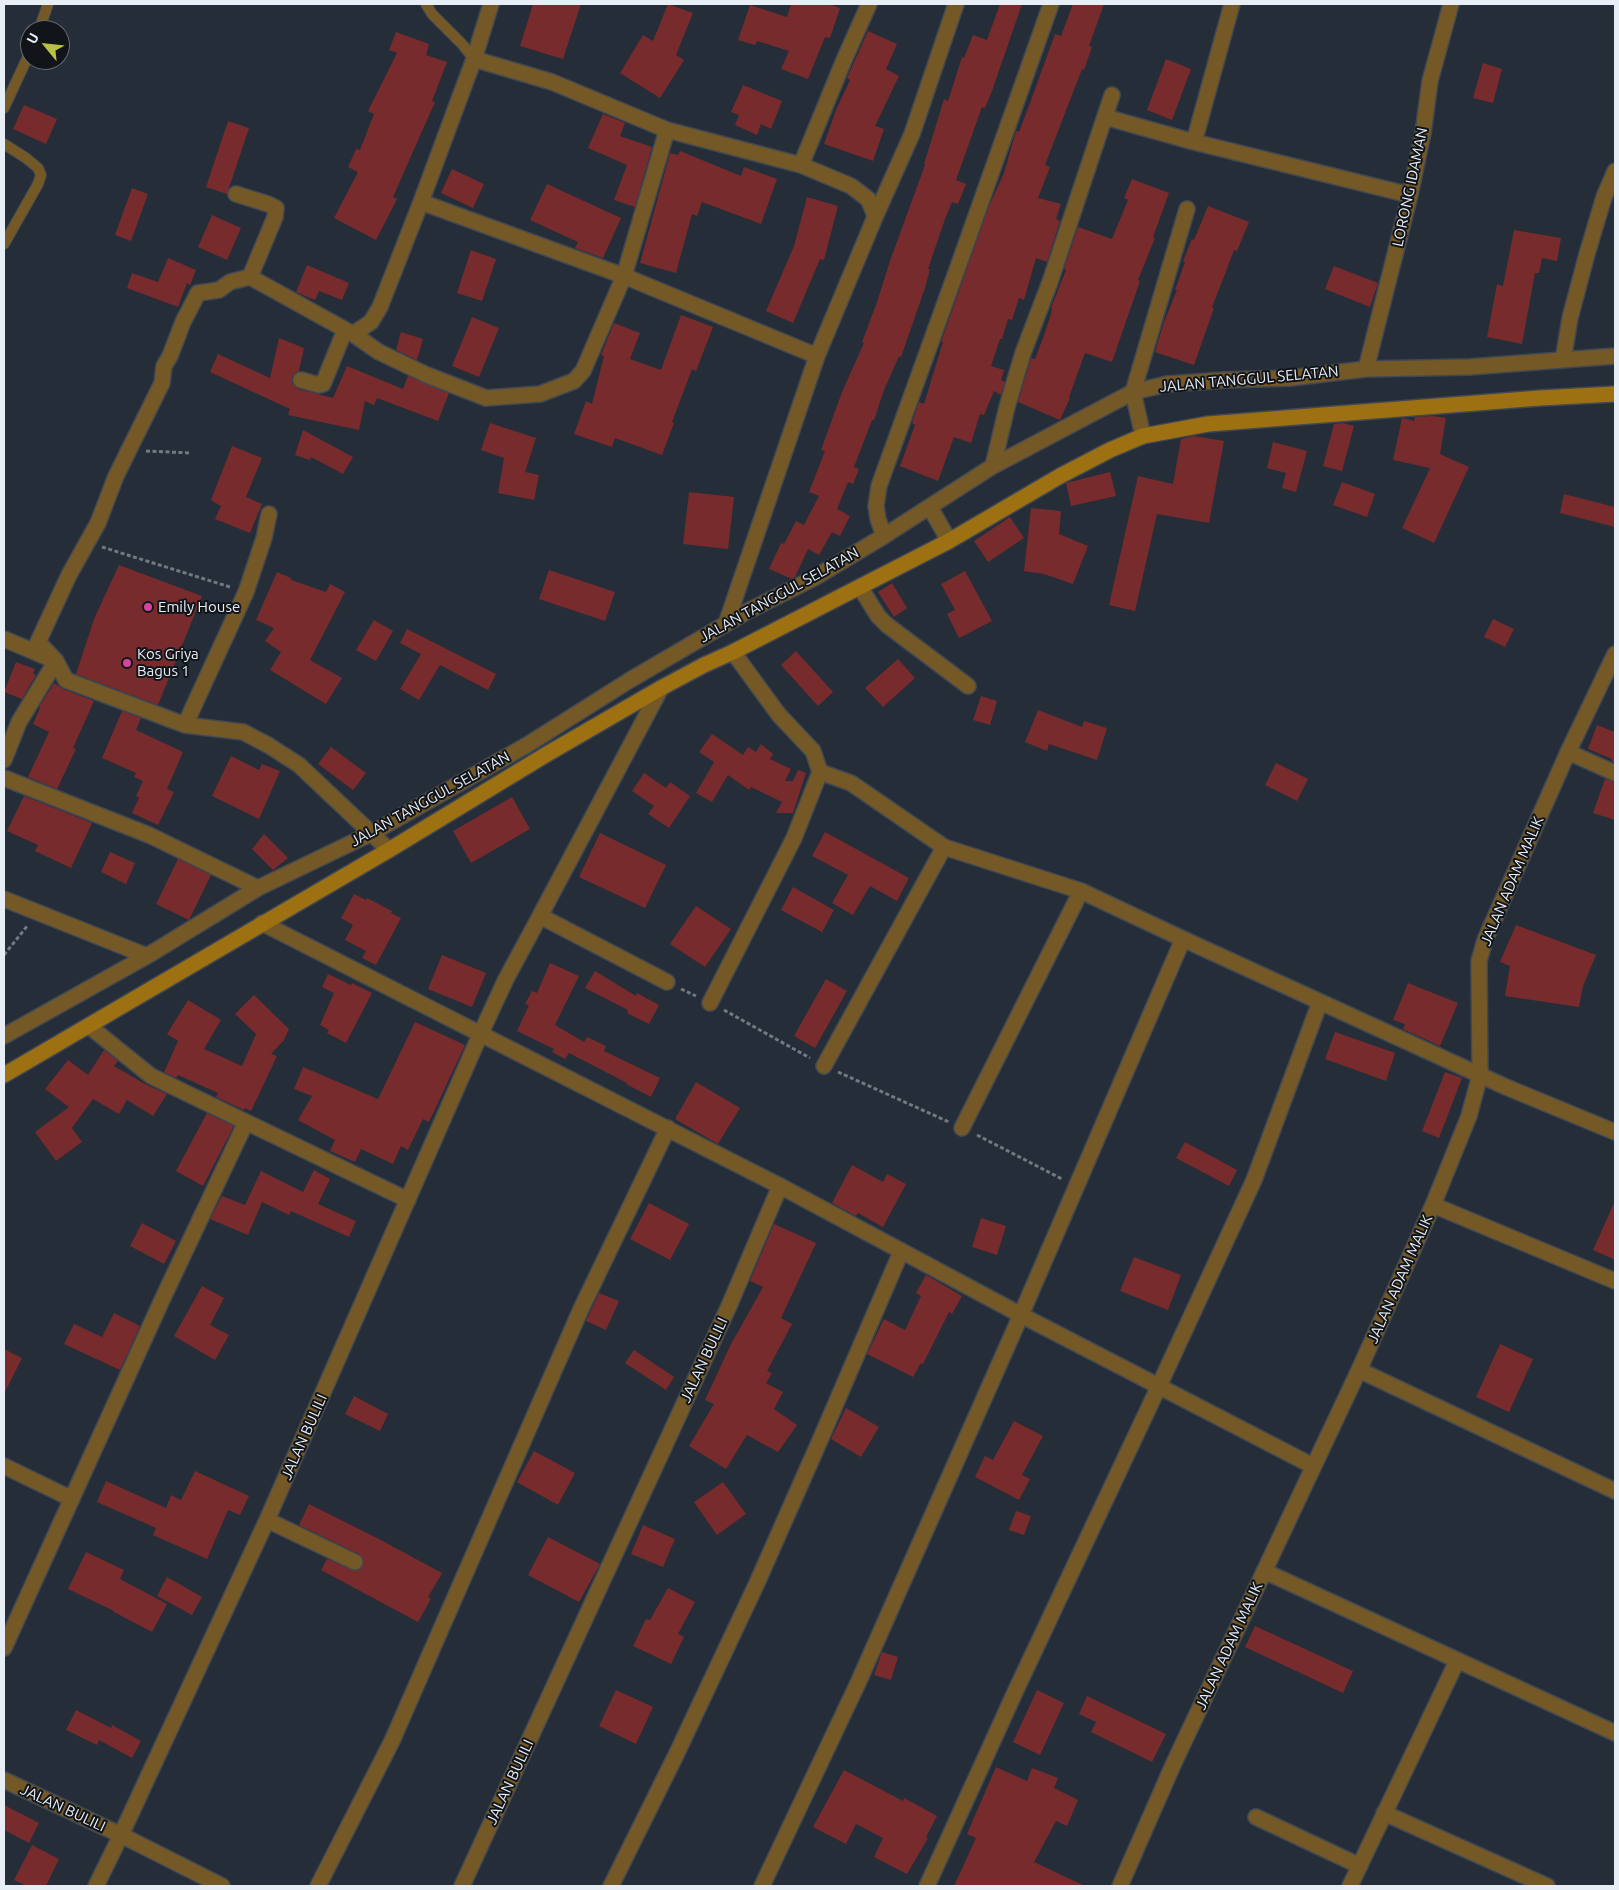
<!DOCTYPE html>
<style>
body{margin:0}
#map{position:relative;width:1619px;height:1890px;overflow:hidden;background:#252d38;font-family:Ubuntu,sans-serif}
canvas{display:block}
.frame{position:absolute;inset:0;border:5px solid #e8eef6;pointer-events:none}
.north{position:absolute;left:20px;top:20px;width:50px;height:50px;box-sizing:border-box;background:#11151a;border:1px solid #676c72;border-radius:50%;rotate:298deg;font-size:14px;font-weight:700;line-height:20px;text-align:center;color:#e8eef6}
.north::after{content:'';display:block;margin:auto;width:18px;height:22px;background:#b9c046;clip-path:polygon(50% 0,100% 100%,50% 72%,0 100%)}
</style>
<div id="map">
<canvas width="1619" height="1890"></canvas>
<div class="frame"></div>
<div class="north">U</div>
</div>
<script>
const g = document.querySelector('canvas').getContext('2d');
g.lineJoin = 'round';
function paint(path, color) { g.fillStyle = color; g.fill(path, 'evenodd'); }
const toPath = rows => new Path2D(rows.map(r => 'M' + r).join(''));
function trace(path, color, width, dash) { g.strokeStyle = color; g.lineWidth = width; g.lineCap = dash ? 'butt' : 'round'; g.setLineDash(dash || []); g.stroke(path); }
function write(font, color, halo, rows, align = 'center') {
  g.font = font + ' Ubuntu,sans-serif'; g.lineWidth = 4; g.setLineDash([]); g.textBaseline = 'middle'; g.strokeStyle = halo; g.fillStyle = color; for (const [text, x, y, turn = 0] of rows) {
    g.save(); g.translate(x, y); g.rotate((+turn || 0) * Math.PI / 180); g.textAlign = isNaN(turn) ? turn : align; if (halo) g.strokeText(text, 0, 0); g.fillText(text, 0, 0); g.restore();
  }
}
const building = toPath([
 [533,4,581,4,563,59,520,46],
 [668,4,693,13,676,55,684,60,660,98,620,73,643,35,653,41],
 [791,4,828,4,840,8,830,38,825,37,808,79,781,69,789,51,757,41,755,45,738,40,750,5,787,17],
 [1000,4,1022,4,992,91,985,108,982,107,956,180,966,184,958,204,952,202,945,219,928,269,930,269,925,288,901,357,899,356,884,390,874,420,872,420,854,467,859,469,853,484,848,482,837,509,850,516,840,536,832,532,819,555,808,549,795,577,792,579,769,569,781,543,784,544,796,521,804,525,819,496,809,492,825,451,821,450,842,392,864,343,862,342,877,302,891,258,925,165,924,164,944,99,948,101,962,57,964,58,973,35,987,40],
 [1073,4,1104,4,1089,46,1092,47,1084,70,1082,69,1045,165,1050,167,1038,198,1061,204,1056,219,1060,221,1047,262,1036,258,1024,300,1019,298,1012,320,1008,319,1002,339,1000,339,991,366,1004,370,1001,380,1005,382,1001,395,994,391,984,415,980,414,971,443,954,437,938,481,900,466,915,425,912,423,919,402,924,404,943,342,941,342,989,206,1004,173,1016,131,1019,132,1030,103,1055,34,1061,36],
 [868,31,897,44,886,69,899,76,875,126,884,129,873,161,824,144,836,110,850,80,847,78],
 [396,32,429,44,426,55,447,62,432,101,435,102,393,197,397,199,376,240,334,218,358,172,348,167,356,149,360,150,374,114,368,111,397,53,389,50],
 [1166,59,1191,69,1172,120,1147,110],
 [1483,63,1502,69,1493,103,1473,98],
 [743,85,782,101,771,129,761,124,757,135,735,125,739,115,731,112],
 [24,105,57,119,46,144,13,129],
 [603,114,625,123,620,136,652,147,635,207,614,200,627,165,588,148],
 [228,121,249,128,227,194,206,187],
 [680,151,741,176,744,167,777,179,761,224,702,202,697,216,692,214,676,273,640,263,670,153,678,155],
 [452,169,484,184,473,208,441,193],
 [1132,179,1169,193,1153,237,1155,238,1138,280,1140,281,1112,362,1085,353,1069,397,1070,398,1060,420,1018,402,1031,358,1035,359,1043,338,1051,314,1052,308,1051,308,1066,270,1064,269,1078,227,1112,239,1128,200,1124,198],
 [547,184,621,218,603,258,575,248,578,242,530,220],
 [132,188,148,194,131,241,115,235],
 [807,197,838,206,824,260,820,259,793,323,766,311,794,246],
 [1208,206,1249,222,1237,251,1234,250,1225,274,1212,307,1214,308,1194,365,1155,352,1164,322,1177,290,1175,290,1185,262,1183,261,1192,239,1194,240],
 [212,215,241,228,227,260,198,247],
 [1514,230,1561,238,1557,261,1542,258,1539,273,1535,273,1522,344,1487,337,1497,284,1503,286],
 [471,250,496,259,482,301,457,293],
 [168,258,196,270,190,285,187,283,178,307,127,288,132,273,158,282],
 [307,265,349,283,342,300,319,291,315,300,296,292],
 [1334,266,1378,283,1370,307,1325,289],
 [681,315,713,327,696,371,692,369,672,422,674,423,662,455,615,438,612,447,574,434,586,401,592,404,604,356,601,355,614,323,640,333,630,359,661,370],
 [472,317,499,328,479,377,452,366],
 [401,332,423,339,417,360,396,350],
 [279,338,304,348,299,371,294,374,292,378,292,383,298,389,333,398,347,366,403,389,408,376,449,393,438,421,377,398,374,405,365,401,359,430,288,415,290,409,210,372,218,354,270,378],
 [1433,416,1446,418,1440,454,1469,467,1434,543,1402,528,1430,468,1393,460,1402,418,1414,421,1415,417],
 [490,423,536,438,525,472,539,475,534,500,498,493,504,458,481,450],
 [1343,423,1354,426,1342,471,1323,466,1334,424],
 [303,430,353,457,343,474,311,457,310,460,295,455],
 [1194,436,1224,441,1209,523,1157,514,1135,611,1109,605,1138,476,1173,484,1181,439],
 [1273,442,1307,451,1296,492,1282,488,1286,473,1267,468],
 [232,446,262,458,246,497,262,504,250,533,215,519,221,506,211,500],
 [1110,472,1116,496,1071,506,1066,483],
 [1342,482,1375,494,1367,517,1333,505],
 [689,492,734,497,728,549,683,544],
 [1564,494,1615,507,1615,527,1560,513],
 [1031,508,1061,511,1059,534,1088,546,1073,584,1044,574,1024,571],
 [1010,517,1024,538,988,562,974,541],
 [119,565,202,596,158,705,76,674,94,619],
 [549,570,615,592,605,621,539,599],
 [965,571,992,621,959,638,947,614,955,610,941,584],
 [277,572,291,578,291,580,326,592,330,584,345,592,310,660,342,678,326,704,270,670,281,652,265,641,274,628,256,620],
 [892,583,907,608,894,617,878,592],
 [1493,619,1514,629,1505,647,1484,637],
 [374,620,393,631,376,661,356,650],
 [407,629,496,674,488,690,440,665,419,700,400,689,421,654,400,643],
 [796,651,833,692,818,706,781,665],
 [898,659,915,678,883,707,865,688],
 [16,662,35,669,33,674,36,675,22,699,4,692],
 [54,683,63,689,94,701,73,748,76,749,57,789,28,777,49,732,33,724,40,708,39,707],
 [981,696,997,701,990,725,973,720],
 [1038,710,1082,727,1084,721,1107,728,1097,760,1049,744,1047,751,1025,742],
 [122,711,141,718,136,730,183,752,167,789,174,792,158,825,132,813,139,798,136,796,143,781,134,777,136,773,102,758],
 [1597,725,1615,732,1615,763,1612,761,1612,759,1588,749],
 [712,734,743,755,748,747,756,752,761,744,773,754,770,759,791,769,785,781,793,781,798,770,806,773,793,813,776,813,782,802,751,787,749,790,728,775,712,802,696,793,714,762,699,752],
 [331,747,366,773,353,790,318,764],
 [231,756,259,770,262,764,280,771,259,819,212,796],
 [1276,763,1308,779,1297,801,1265,785],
 [644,773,666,788,670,782,690,796,669,828,648,814,654,806,632,791],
 [1605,779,1615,782,1615,820,1593,813],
 [24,796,92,823,71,868,35,851,38,845,7,831],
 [512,797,530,829,471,863,453,831],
 [825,832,909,878,897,901,870,886,853,915,832,903,848,875,812,856],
 [600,833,666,865,645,908,579,877],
 [264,834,288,858,273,870,252,849],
 [110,852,135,863,126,884,101,872],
 [178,859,211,875,189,920,156,904],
 [793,887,834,910,822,932,781,910],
 [354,894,366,900,367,898,392,911,391,913,401,918,376,965,362,958,366,951,345,940,353,925,341,918],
 [696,906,731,929,705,967,670,944],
 [1516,925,1596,955,1583,986,1579,1007,1505,996,1510,966,1500,962],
 [442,955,486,973,472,1007,428,989],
 [550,963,579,976,555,1025,584,1042,587,1037,606,1046,604,1051,660,1078,651,1097,626,1084,627,1083,569,1053,565,1059,552,1052,554,1049,517,1031,529,1005,525,1004,532,991,537,993],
 [595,971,636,996,637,993,659,1005,649,1024,627,1013,628,1010,585,988],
 [328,974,351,985,352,983,372,993,346,1043,327,1033,329,1030,320,1025,334,993,322,987],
 [826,979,847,991,815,1048,794,1036],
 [1408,983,1458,1003,1440,1046,1403,1029,1405,1024,1393,1020],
 [254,995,289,1029,284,1040,271,1054,277,1056,251,1111,245,1108,244,1110,216,1097,218,1093,178,1075,176,1078,164,1072,178,1041,167,1034,188,1000,221,1020,204,1049,242,1066,256,1034,235,1014],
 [415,1022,465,1045,429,1122,423,1119,408,1150,401,1146,393,1164,361,1149,355,1162,330,1151,335,1140,298,1120,312,1096,294,1089,303,1067,378,1099],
 [1335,1032,1395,1053,1386,1081,1325,1059],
 [104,1050,118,1061,114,1066,145,1084,167,1094,153,1116,127,1100,119,1114,93,1099,72,1128,82,1142,56,1161,35,1132,69,1107,45,1089,68,1060,88,1075],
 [1445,1072,1462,1078,1439,1138,1422,1131],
 [696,1082,740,1108,718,1144,675,1119],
 [207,1113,234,1126,203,1186,176,1171],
 [1185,1142,1237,1170,1229,1186,1176,1158],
 [852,1165,883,1182,887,1174,906,1184,883,1227,858,1213,856,1216,832,1203],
 [314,1170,330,1179,318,1204,356,1221,349,1237,291,1211,289,1215,262,1202,248,1235,210,1219,222,1196,245,1205,261,1171,303,1192],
 [1615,1201,1615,1260,1593,1250],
 [649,1203,689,1224,670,1260,630,1239],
 [981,1218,1006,1226,997,1255,972,1247],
 [142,1223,176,1241,164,1264,130,1246],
 [774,1224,816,1243,781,1318,792,1324,767,1371,772,1373,766,1383,783,1392,774,1409,797,1425,778,1452,747,1435,726,1469,689,1446,714,1404,705,1400,730,1346,763,1287,750,1281],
 [1134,1257,1181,1275,1168,1310,1120,1291],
 [926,1275,962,1296,952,1314,949,1312,923,1364,921,1363,913,1377,867,1354,884,1319,905,1330,921,1296,916,1293],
 [202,1286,224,1298,210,1325,229,1335,215,1360,174,1336],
 [599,1293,619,1301,606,1330,586,1321],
 [114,1313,140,1326,120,1370,64,1344,74,1324,102,1337],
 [1500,1344,1533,1359,1509,1412,1476,1397],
 [4,1349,22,1358,4,1394],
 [634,1350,674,1377,666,1390,625,1363],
 [354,1396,388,1414,380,1431,345,1414],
 [846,1408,879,1427,861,1457,831,1439],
 [1014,1421,1043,1436,1022,1475,1030,1479,1019,1500,975,1477,985,1456,993,1460],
 [534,1451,575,1473,558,1505,517,1482],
 [195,1471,249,1496,240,1515,228,1510,207,1559,153,1535,156,1528,97,1502,106,1481,166,1508,171,1495,181,1500],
 [723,1482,746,1514,717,1535,694,1502],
 [309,1504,377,1538,442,1573,428,1597,431,1599,418,1622,321,1570,327,1559,355,1571,363,1566,364,1561,359,1554,299,1525],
 [1016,1511,1031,1516,1024,1535,1009,1530],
 [643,1525,675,1539,663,1567,631,1554],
 [548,1537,600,1564,579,1602,528,1575],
 [86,1552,124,1570,120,1579,167,1604,152,1632,114,1612,114,1611,68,1589],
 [167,1577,202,1597,192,1615,157,1596],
 [668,1588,695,1602,678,1634,684,1637,671,1664,633,1646,646,1619,650,1620],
 [1255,1626,1353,1671,1343,1693,1245,1647],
 [882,1652,898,1657,891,1680,874,1675],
 [616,1690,653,1707,636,1744,599,1726],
 [1037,1690,1064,1703,1040,1755,1013,1742],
 [1087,1696,1166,1734,1152,1762,1091,1732,1096,1722,1079,1714],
 [76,1710,111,1728,112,1725,141,1741,132,1758,99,1740,97,1745,66,1730],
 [996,1767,1027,1781,1032,1768,1058,1778,1054,1788,1078,1800,1067,1826,1056,1821,1034,1862,1085,1886,954,1886,976,1838,967,1834],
 [844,1770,903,1801,904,1798,937,1816,926,1837,928,1838,907,1874,874,1857,883,1838,856,1824,846,1844,813,1827],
 [4,1805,39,1823,29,1843,4,1830],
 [32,1845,59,1859,46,1886,27,1886,14,1880]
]);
const path = toPath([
 [146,451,191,453],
 [102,547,230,587],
 [4,955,28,925],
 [681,989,696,996],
 [724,1010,810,1058],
 [838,1072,949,1122],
 [977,1135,1062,1179]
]);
const lane = toPath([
 [426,4,432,14,462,44,474,59],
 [39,30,48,4],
 [4,108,30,52],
 [4,144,26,158,38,168,41,175,38,184,4,244]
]);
const street = toPath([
 [474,59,552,82,667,130,801,165,851,186,868,199,872,208,875,217,817,356,726,624],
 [1105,117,1194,142,1410,195],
 [1194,142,1232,4],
 [801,165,844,60,869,4],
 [236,194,268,204,276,208,275,217,250,277],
 [421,202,624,276,817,356],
 [875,217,912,134,956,4],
 [353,334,379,352,427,375,486,398,540,394,574,381,583,371,624,276,667,130],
 [1563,360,1570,318,1587,254,1604,197,1615,171],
 [1366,369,1410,195,1423,133,1430,81,1451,4],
 [301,380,319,385,323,384,345,330],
 [1143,436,1133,392,1187,209],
 [993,466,1007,407,1023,353,1050,282,1112,95],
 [930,507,949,541],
 [884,536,878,519,876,506,879,486,959,264,1051,4],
 [860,587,878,616,887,625,968,686],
 [4,639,56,661,19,722,4,760],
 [733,652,779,715,813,751,820,772,851,783,944,847,1081,891,1183,939],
 [185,725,246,592,264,538,269,514],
 [1568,752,1615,773],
 [4,778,149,835,258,888],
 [389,850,299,765,268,745,243,732,185,725,66,680,56,661,38,642,69,575,98,523,116,476,162,383,164,366,170,356,183,322,198,293,219,290,230,282,250,277,353,334,371,322,380,307,421,202,474,59,491,4],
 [4,899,147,956],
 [540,916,661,688],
 [262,923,780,1186,1021,1315,1313,1466],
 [710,1003,794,838,820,772],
 [4,1036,147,956,258,888,372,833,527,745,630,680,748,611,814,578,884,536,993,466,1133,392,1167,384,1225,380,1290,378,1366,369,1469,367,1615,356],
 [824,1066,944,847],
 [246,1122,408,1200],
 [962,1128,1081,891],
 [1433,1205,1615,1281],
 [1359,1370,1615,1491],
 [4,1466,72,1499],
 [267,1520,355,1562],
 [1264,1571,1615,1733],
 [4,1648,162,1300,246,1122,151,1076,89,1026],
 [4,1780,121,1835,222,1886],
 [1384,1813,1547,1886],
 [1256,1817,1360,1866],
 [96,1886,121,1835,267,1520,480,1035,506,979,540,916,667,982],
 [318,1886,392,1741,581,1309,668,1128],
 [462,1886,729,1306,780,1186],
 [611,1886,676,1755,757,1583,821,1438,901,1252],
 [762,1886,858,1683,1021,1315,1183,939,1506,1087,1615,1132],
 [927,1886,1016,1690,1159,1386,1254,1180,1320,1002],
 [1120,1886,1173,1765,1359,1370,1433,1205,1469,1116,1480,1075,1479,961,1485,940,1568,752,1615,654],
 [1350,1886,1457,1661]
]);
const secondary = toPath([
 [4,1075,389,850,547,754,661,688,704,665,733,652,949,541,1060,476,1110,450,1143,436,1208,424,1540,398,1615,394]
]);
const markers = [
 [148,607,5,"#d1479c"],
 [127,663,5,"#d1479c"]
];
const streetNames = [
 ["LORONG IDAMAN",1410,187,-78],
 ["JALAN TANGGUL SELATAN",1249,379,-5],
 ["JALAN TANGGUL SELATAN",779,595,-29],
 ["JALAN TANGGUL SELATAN",430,799,-29],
 ["JALAN ADAM MALIK",1512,881,-67],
 ["JALAN ADAM MALIK",1400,1279,-66],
 ["JALAN BULILI",704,1360,-65],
 ["JALAN BULILI",304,1437,-66],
 ["JALAN ADAM MALIK",1229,1646,-65],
 ["JALAN BULILI",510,1782,-65],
 ["JALAN BULILI",63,1808,25]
];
const poiNames = [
 ["Emily House",158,607],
 ["Kos Griya",137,654],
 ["Bagus 1",137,671]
];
paint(building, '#782b2c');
trace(lane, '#404853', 12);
trace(street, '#404853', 18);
trace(secondary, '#404853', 18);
trace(path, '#727983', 3, [4, 2.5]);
trace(lane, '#745927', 10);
trace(street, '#745927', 15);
trace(secondary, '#9d7012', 15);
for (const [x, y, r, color] of markers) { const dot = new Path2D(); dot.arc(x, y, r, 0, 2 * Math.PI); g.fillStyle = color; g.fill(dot); trace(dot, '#11151a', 2); }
write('15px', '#e8eef6', '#11151a', streetNames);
write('15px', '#e8eef6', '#11151a', poiNames, 'left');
</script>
